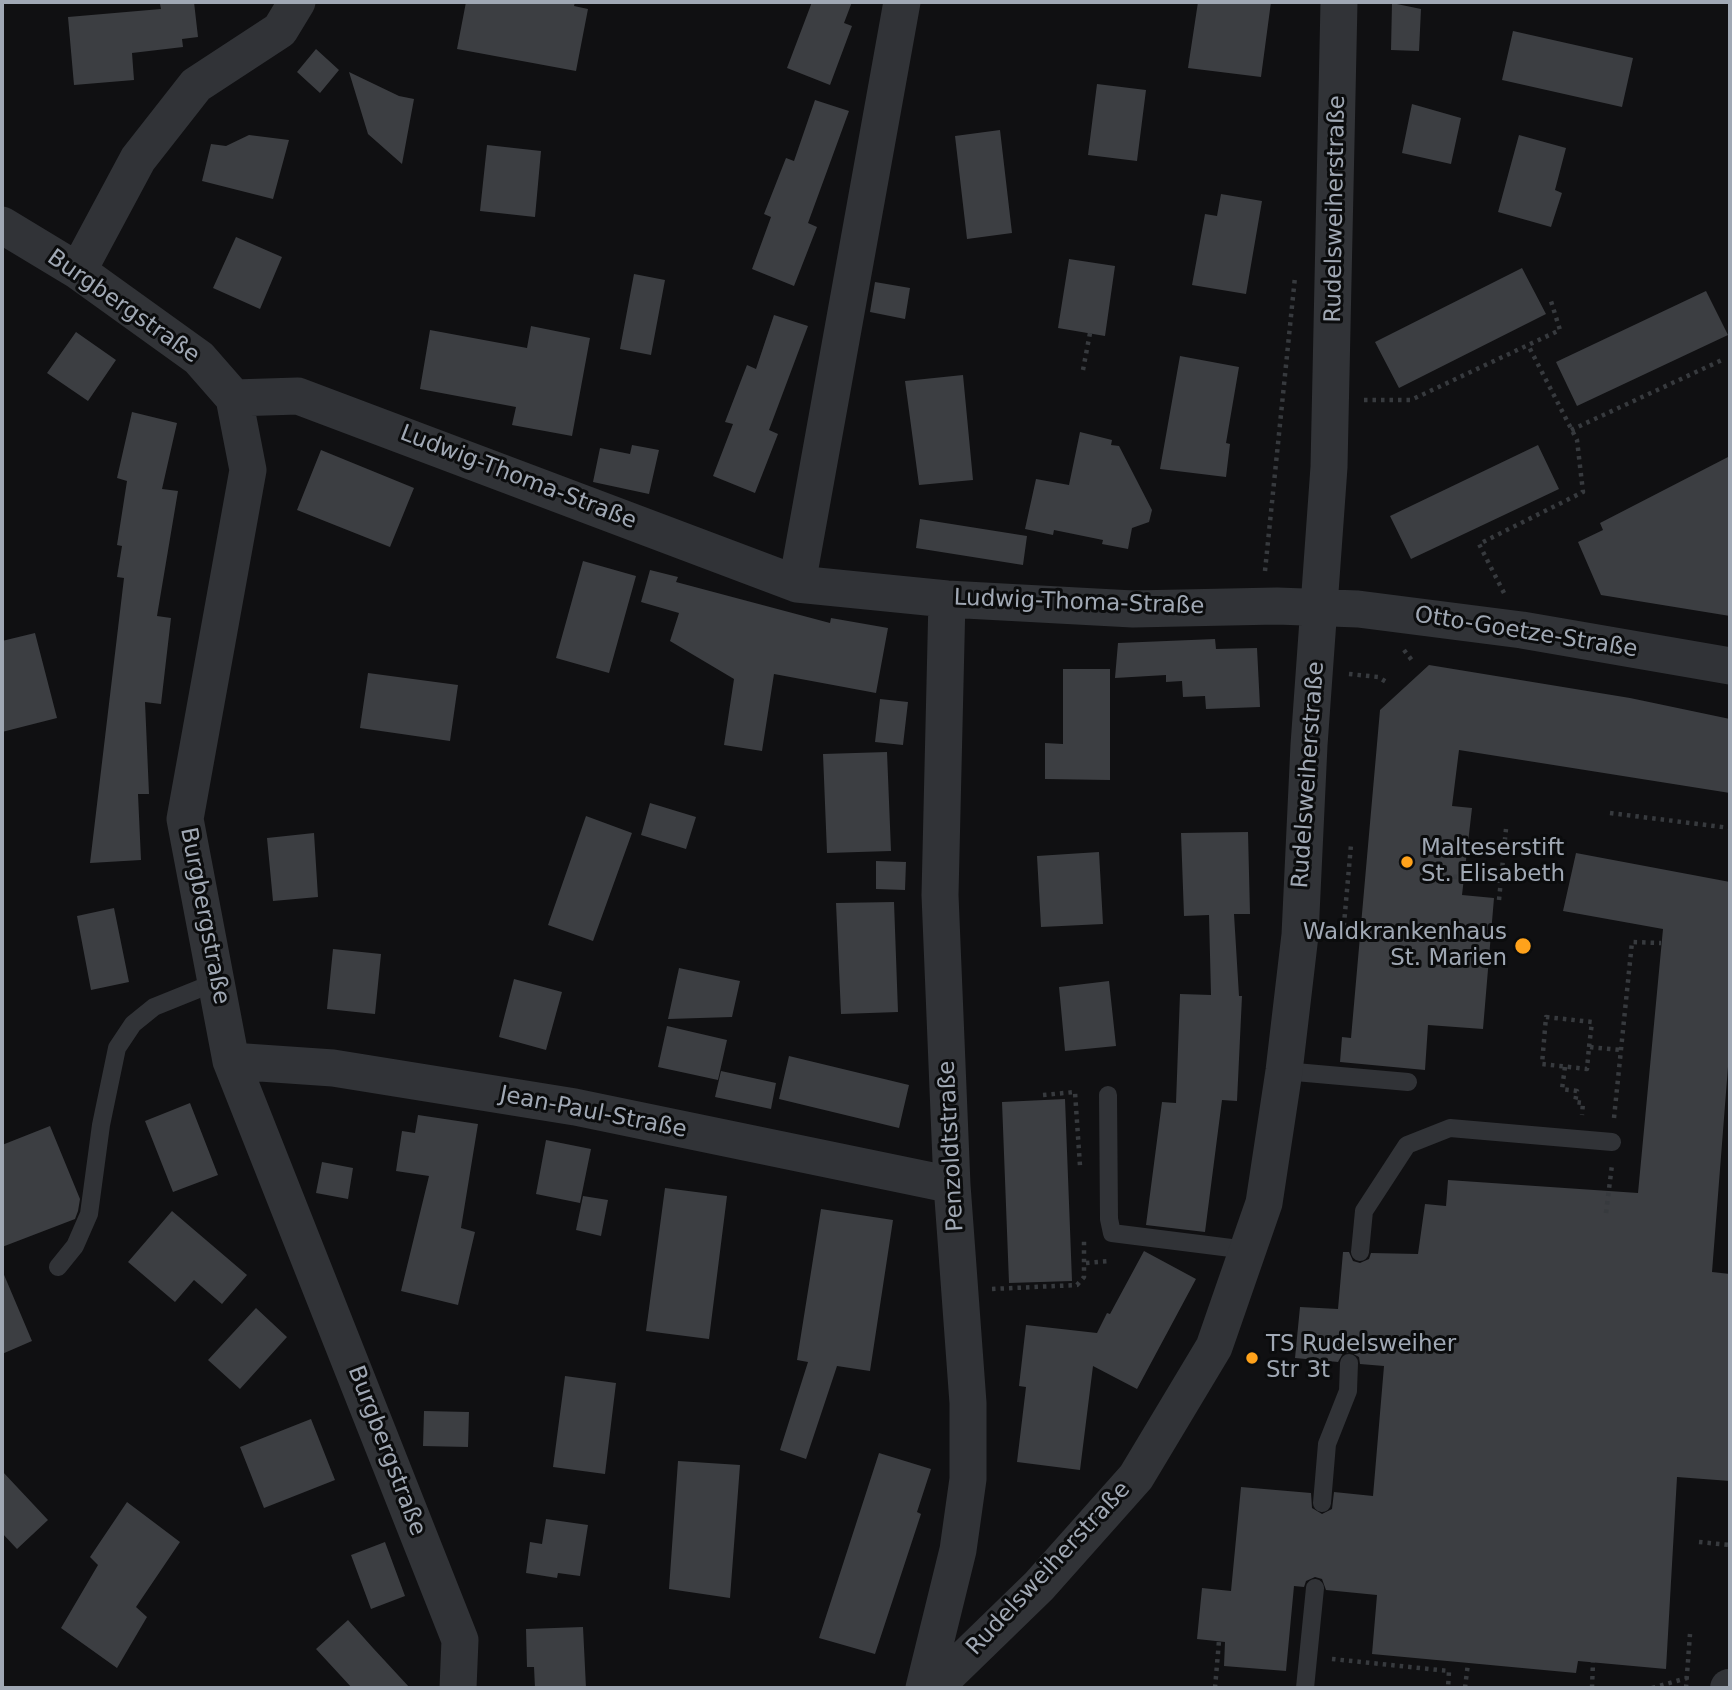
<!DOCTYPE html>
<meta charset="utf-8">
<style>
body{margin:0}
#map{position:relative;width:1732px;height:1690px;overflow:hidden;background:#101012;font-family:"DejaVu Sans",sans-serif}
canvas{display:block}
.frame{position:absolute;inset:0;border:4px solid #a0a8b4;pointer-events:none}
</style>
<div id="map">
<canvas width="1732" height="1690"></canvas>
<div class="frame"></div>
</div>
<script>
const g = document.querySelector('canvas').getContext('2d');
g.lineJoin = 'round';
function paint(path, color) { g.fillStyle = color; g.fill(path, 'evenodd'); }
const toPath = rows => new Path2D(rows.map(r => 'M' + r).join(''));
function trace(path, color, width, dash) { g.strokeStyle = color; g.lineWidth = width; g.lineCap = dash ? 'butt' : 'round'; g.setLineDash(dash || []); g.stroke(path); }
function write(font, color, halo, rows, align = 'center') {
  g.font = font + ' "DejaVu Sans",sans-serif'; g.lineWidth = 6; g.setLineDash([]); g.textBaseline = 'middle'; g.strokeStyle = halo; g.fillStyle = color; for (const [text, x, y, turn = 0] of rows) {
    g.save(); g.translate(x, y); g.rotate((+turn || 0) * Math.PI / 180); g.textAlign = isNaN(turn) ? turn : align; if (halo) g.strokeText(text, 0, 0); g.fillText(text, 0, 0); g.restore();
  }
}
const building = toPath([
 [194,2,198,37,182,39,183,47,132,53,134,80,74,85,68,17,161,9,160,4],
 [466,2,575,2,574,6,588,9,576,71,457,49],
 [812,2,852,2,844,23,852,26,830,85,787,68],
 [1198,2,1271,2,1261,77,1188,68],
 [1392,3,1421,9,1419,51,1391,50],
 [1513,31,1633,58,1622,107,1502,80],
 [316,49,339,70,320,93,297,72],
 [349,72,399,96,414,99,402,164,368,134],
 [1097,84,1146,90,1137,161,1088,155],
 [815,100,849,111,808,223,817,227,794,286,752,269,771,217,764,214,786,158,794,161],
 [1412,104,1461,118,1451,164,1402,153],
 [1000,130,1012,233,967,239,955,136],
 [249,135,289,140,273,199,202,181,211,144,226,146],
 [1519,135,1566,148,1555,190,1562,193,1551,227,1498,212],
 [487,145,541,151,535,217,480,211],
 [1221,194,1262,201,1246,294,1192,285,1205,214,1217,216],
 [236,237,282,257,260,309,213,288],
 [1069,259,1115,266,1105,336,1058,328],
 [1522,268,1546,314,1399,388,1375,342],
 [634,274,665,280,651,355,620,349],
 [875,282,910,288,905,319,870,312],
 [1706,291,1728,335,1577,406,1556,362],
 [774,315,808,326,769,430,778,434,755,493,713,476,733,424,725,422,747,365,756,369],
 [531,326,590,338,572,436,512,425,516,407,420,389,430,330,527,348],
 [76,332,116,360,88,401,47,373],
 [1180,356,1239,367,1226,443,1230,444,1226,477,1160,469],
 [963,375,973,480,919,485,905,381],
 [132,412,177,423,162,489,178,491,157,616,171,618,161,704,145,702,149,794,138,794,141,860,90,863,124,578,117,577,122,546,117,545,127,481,117,478],
 [1080,432,1112,440,1111,445,1119,446,1152,510,1149,522,1132,528,1128,549,1102,544,1103,540,1054,530,1053,535,1025,529,1036,479,1069,485],
 [632,445,659,450,649,494,593,482,600,448,630,454],
 [1538,445,1559,489,1411,559,1390,516],
 [321,450,414,488,390,547,297,510],
 [1730,456,1730,616,1601,595,1578,542,1603,530,1600,523],
 [920,519,1027,536,1023,565,916,548],
 [583,561,636,576,609,673,556,658],
 [650,570,678,577,676,582,830,623,831,618,888,628,876,693,774,674,762,751,724,745,734,679,670,641,679,613,641,602],
 [35,633,57,718,2,732,2,641],
 [1215,639,1216,649,1257,648,1260,707,1206,709,1205,696,1183,697,1182,681,1166,682,1166,675,1115,678,1118,643],
 [1429,665,1630,698,1730,719,1730,793,1459,750,1452,806,1472,808,1462,895,1494,898,1483,1029,1428,1025,1425,1070,1340,1062,1342,1037,1351,1038,1380,710],
 [1063,669,1110,669,1110,780,1045,779,1045,743,1063,744],
 [368,673,458,685,450,741,360,728],
 [880,699,908,702,903,745,875,742],
 [887,752,891,851,827,853,823,754],
 [650,803,696,817,686,849,641,835],
 [586,816,632,833,593,941,548,925],
 [1248,832,1250,914,1234,914,1239,996,1242,996,1237,1101,1222,1100,1205,1232,1146,1225,1162,1102,1176,1103,1180,994,1211,995,1209,915,1184,916,1181,833],
 [314,833,318,897,273,901,267,838],
 [1099,852,1103,924,1041,927,1037,856],
 [1576,853,1730,882,1730,1041,1712,1272,1730,1274,1730,1481,1677,1477,1666,1669,1578,1661,1576,1673,1372,1654,1377,1595,1326,1590,1322,1579,1315,1577,1306,1581,1304,1587,1294,1586,1286,1671,1224,1666,1225,1642,1197,1639,1202,1588,1231,1591,1241,1487,1311,1493,1312,1508,1322,1514,1332,1509,1334,1492,1373,1496,1384,1366,1360,1364,1359,1357,1350,1352,1343,1353,1338,1362,1295,1358,1300,1307,1338,1309,1343,1252,1349,1252,1353,1261,1360,1263,1369,1259,1371,1253,1418,1254,1425,1204,1446,1206,1448,1180,1638,1193,1663,929,1563,911],
 [876,861,906,862,905,890,876,889],
 [894,902,898,1012,841,1014,836,903],
 [114,908,129,982,91,990,77,916],
 [333,949,381,954,375,1014,327,1009],
 [679,968,740,981,732,1017,668,1019],
 [514,979,562,992,546,1050,499,1037],
 [1109,981,1116,1046,1065,1051,1059,987],
 [667,1026,727,1040,718,1080,658,1067],
 [789,1056,909,1085,899,1128,779,1099],
 [721,1071,776,1083,771,1109,715,1097],
 [1065,1099,1072,1281,1009,1283,1002,1102],
 [190,1103,218,1175,173,1192,145,1121],
 [418,1115,478,1124,461,1228,475,1232,458,1305,401,1291,429,1176,396,1171,402,1131,415,1133],
 [50,1126,80,1199,78,1211,75,1219,2,1247,2,1145],
 [546,1140,591,1149,580,1203,536,1194],
 [322,1162,353,1168,348,1199,316,1193],
 [665,1188,727,1196,709,1339,646,1331],
 [583,1196,608,1200,601,1236,576,1230],
 [821,1209,893,1220,870,1371,837,1366,806,1459,780,1450,808,1362,797,1360],
 [172,1211,247,1275,222,1304,194,1280,175,1302,128,1262],
 [1144,1251,1196,1279,1137,1389,1093,1366,1080,1470,1017,1462,1026,1387,1019,1386,1026,1325,1097,1333,1107,1313,1110,1314],
 [2,1270,32,1341,2,1354],
 [256,1308,287,1337,240,1389,208,1360],
 [565,1376,616,1383,605,1474,553,1467],
 [424,1411,469,1412,468,1447,423,1446],
 [311,1419,335,1480,264,1508,240,1447],
 [879,1453,931,1469,917,1512,921,1514,875,1654,819,1638],
 [678,1461,740,1465,730,1598,669,1589],
 [2,1471,48,1520,17,1549,2,1533],
 [127,1502,180,1542,136,1607,147,1617,117,1668,61,1628,98,1565,90,1557],
 [546,1519,588,1525,580,1576,558,1573,557,1578,526,1573,530,1542,542,1544],
 [385,1542,405,1596,371,1609,351,1555],
 [348,1620,373,1648,410,1688,352,1688,316,1649],
 [583,1627,586,1688,535,1688,534,1667,527,1667,526,1629]
]);
const path = toPath([
 [1083,370,1090,333],
 [1364,400,1411,400,1560,330,1550,298],
 [1571,430,1722,360],
 [1265,571,1295,277],
 [1504,593,1479,544,1583,492,1577,440,1528,345],
 [1404,650,1414,663],
 [1349,674,1378,677,1388,683],
 [1610,813,1730,828],
 [1445,876,1501,881],
 [1499,900,1506,829],
 [1337,932,1344,924,1351,845],
 [1589,1047,1592,1022,1546,1017,1542,1064,1587,1069,1589,1047,1621,1050],
 [1565,1067,1562,1089,1577,1091,1575,1102,1583,1103,1582,1115],
 [1043,1095,1075,1092,1080,1166],
 [1614,1118,1632,942,1661,943],
 [1606,1213,1612,1165],
 [1086,1263,1110,1261],
 [992,1289,1077,1285,1084,1277,1084,1238],
 [1699,1542,1730,1545],
 [1332,1659,1449,1671,1448,1688],
 [1215,1688,1219,1641],
 [1465,1688,1468,1663],
 [1592,1688,1593,1662],
 [1652,1688,1687,1678],
 [1686,1688,1690,1634]
]);
const service = toPath([
 [1284,1071,1408,1082],
 [1108,1095,1109,1219,1112,1233,1247,1250],
 [1360,1252,1364,1211,1407,1145,1450,1128,1612,1142],
 [58,1267,75,1246,89,1214,101,1125,117,1048,133,1024,154,1007,216,982],
 [1322,1503,1327,1444,1348,1391,1349,1363],
 [1305,1688,1315,1588]
]);
const minor = toPath([
 [2,225,78,271,199,358,234,398,248,470,185,819,231,1061,460,1640,458,1688],
 [78,271,138,159,196,85,280,30,297,2],
 [234,398,298,396,797,584,947,599,1133,609,1277,606,1358,609,1522,630,1730,666],
 [797,584,902,2],
 [231,1061,333,1068,575,1107,952,1185],
 [924,1688,958,1550,968,1479,968,1403,952,1185,940,895,947,599],
 [934,1688,1039,1586,1136,1477,1214,1347,1264,1203,1284,1071,1300,935,1309,745,1329,467,1339,2]
]);
const tertiary = toPath([
 [1729,1688,1730,1688]
]);
const markers = [
 [1407,862,7,"#ffa21b"],
 [1523,946,9,"#ffa21b"],
 [1252,1358,7,"#ffa21b"]
];
const streetNames = [
 ["Rudelsweiherstraße",1336,209,-89],
 ["Burgbergstraße",123,307,35],
 ["Ludwig-Thoma-Straße",518,478,21],
 ["Ludwig-Thoma-Straße",1079,603,2],
 ["Otto-Goetze-Straße",1526,633,9],
 ["Rudelsweiherstraße",1309,775,-86],
 ["Burgbergstraße",204,916,79],
 ["Jean-Paul-Straße",593,1113,11],
 ["Penzoldtstraße",952,1146,-93],
 ["Burgbergstraße",386,1451,69],
 ["Rudelsweiherstraße",1049,1569,-47]
];
const poiNames = [
 ["Malteserstift",1421,849],
 ["St. Elisabeth",1421,875],
 ["Waldkrankenhaus",1507,933,"right"],
 ["St. Marien",1507,959,"right"],
 ["TS Rudelsweiher",1266,1345],
 ["Str 3t",1266,1371]
];
paint(building, '#3c3e42');
trace(path, '#373a3e', 4.5, [3.5, 5]);
trace(service, '#313337', 18);
trace(minor, '#313337', 37);
trace(tertiary, '#313337', 38);
for (const [x, y, r, color] of markers) { const dot = new Path2D(); dot.arc(x, y, r, 0, 2 * Math.PI); g.fillStyle = color; g.fill(dot); trace(dot, '#0b0c0d', 2.5); }
write('23px', '#a0a8b4', '#0b0c0d', streetNames);
write('23px', '#a0a8b4', '#0b0c0d', poiNames, 'left');
</script>
